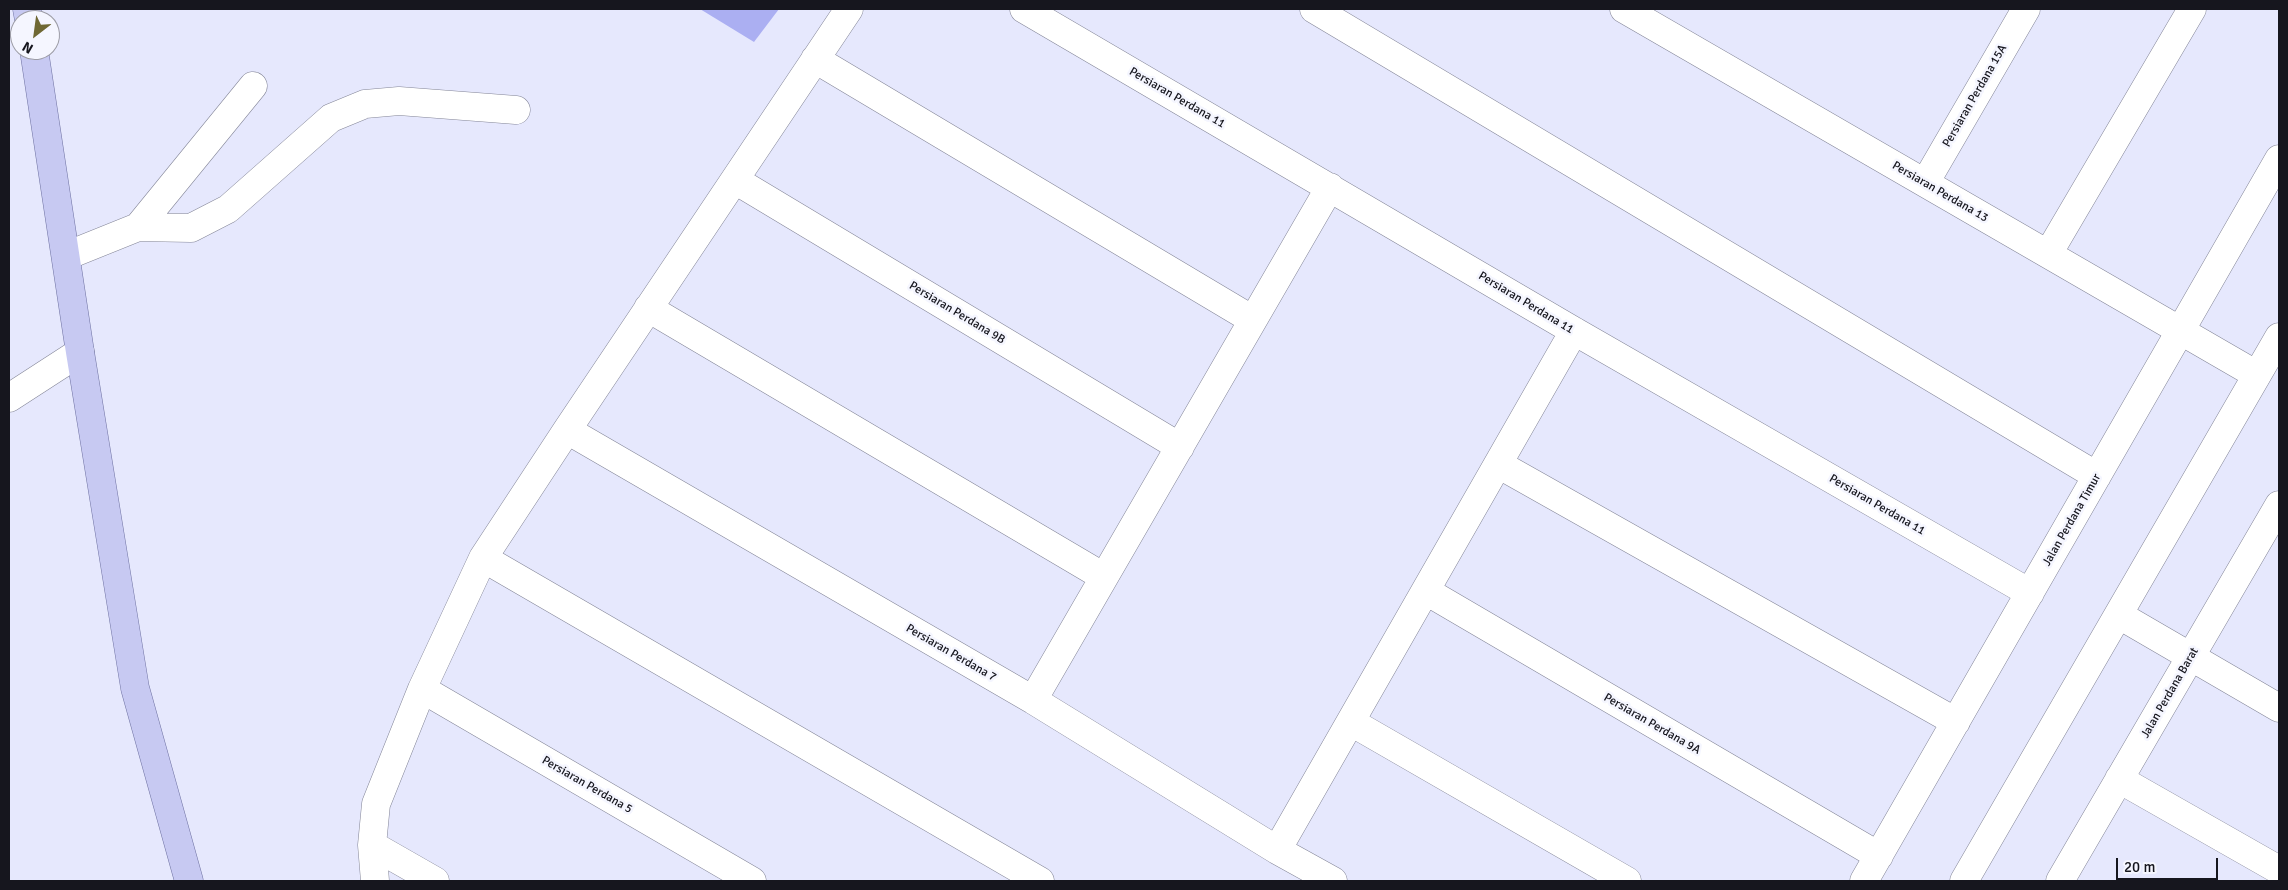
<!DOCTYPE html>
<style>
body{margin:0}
#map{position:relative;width:2288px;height:890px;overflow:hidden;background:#e6e8fd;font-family:Signika,sans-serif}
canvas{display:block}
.frame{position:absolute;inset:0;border:10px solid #16161e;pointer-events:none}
.north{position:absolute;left:10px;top:10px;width:50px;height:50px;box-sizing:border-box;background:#f5f6ff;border:1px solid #9c9ca5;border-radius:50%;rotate:210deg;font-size:14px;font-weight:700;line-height:20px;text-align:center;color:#16161e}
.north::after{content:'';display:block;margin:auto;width:18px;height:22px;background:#6f6834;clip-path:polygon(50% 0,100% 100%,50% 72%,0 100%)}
.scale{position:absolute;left:2116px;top:858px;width:102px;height:22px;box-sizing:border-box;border:2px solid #16161e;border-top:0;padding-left:6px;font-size:15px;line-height:18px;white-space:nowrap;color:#16161e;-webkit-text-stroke:4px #f5f6ff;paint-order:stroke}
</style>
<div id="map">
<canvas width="2288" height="890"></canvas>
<div class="frame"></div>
<div class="north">N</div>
<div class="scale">20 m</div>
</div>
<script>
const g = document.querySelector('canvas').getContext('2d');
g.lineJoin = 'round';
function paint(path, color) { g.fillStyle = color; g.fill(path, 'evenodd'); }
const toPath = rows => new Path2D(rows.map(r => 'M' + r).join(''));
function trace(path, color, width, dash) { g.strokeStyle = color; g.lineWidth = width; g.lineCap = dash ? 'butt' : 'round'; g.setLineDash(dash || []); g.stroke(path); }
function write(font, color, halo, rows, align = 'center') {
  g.font = font + ' Signika,sans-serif'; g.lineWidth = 5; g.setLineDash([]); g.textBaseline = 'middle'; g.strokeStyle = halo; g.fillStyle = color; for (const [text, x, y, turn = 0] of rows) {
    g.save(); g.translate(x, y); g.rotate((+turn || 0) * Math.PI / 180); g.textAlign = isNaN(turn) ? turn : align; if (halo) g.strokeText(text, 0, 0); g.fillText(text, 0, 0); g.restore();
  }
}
const forest = toPath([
 [700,9,779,9,754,42]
]);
const minor = toPath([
 [1024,9,1574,331,2030,593],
 [1314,9,2097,476],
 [1624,9,2257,375],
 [815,59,1253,320],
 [735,180,1180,447],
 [1925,183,2026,9],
 [138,227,253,86],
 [2048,254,2192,9],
 [66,256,138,227,191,228,228,209,331,118,365,104,399,101,516,110],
 [648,308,1104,577],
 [9,398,80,352],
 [567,430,1033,700,1277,850,1333,881],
 [1498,464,1956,722],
 [483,558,1040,881],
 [1426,591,1879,856],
 [2119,615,2279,708],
 [422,689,752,881],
 [1033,700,1330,187],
 [1351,722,1627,881],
 [2119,779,2279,870],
 [372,845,435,881],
 [1277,850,1574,331],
 [375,881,372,845,376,804,422,689,483,558,567,430,849,9],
 [1864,881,2279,159],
 [1964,881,2279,337],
 [2060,881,2279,505]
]);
const major = toPath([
 [27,9,29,20],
 [34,50,80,352,135,688,189,881]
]);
const streetNames = [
 ["Persiaran Perdana 15A",1975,96,-60],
 ["Persiaran Perdana 11",1177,98,30],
 ["Persiaran Perdana 13",1940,192,30],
 ["Persiaran Perdana 11",1526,303,31],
 ["Persiaran Perdana 9B",957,313,31],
 ["Persiaran Perdana 11",1877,505,30],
 ["Jalan Perdana Timur",2072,520,-60],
 ["Persiaran Perdana 7",951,653,30],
 ["Jalan Perdana Barat",2170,693,-60],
 ["Persiaran Perdana 9A",1652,724,30],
 ["Persiaran Perdana 5",587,785,30]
];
paint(forest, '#abaff2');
trace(minor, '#838597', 29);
trace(major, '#7073a3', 29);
trace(minor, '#fff', 28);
trace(major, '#c7c9f2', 28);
write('12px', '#16161e', '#f5f6ff', streetNames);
</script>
